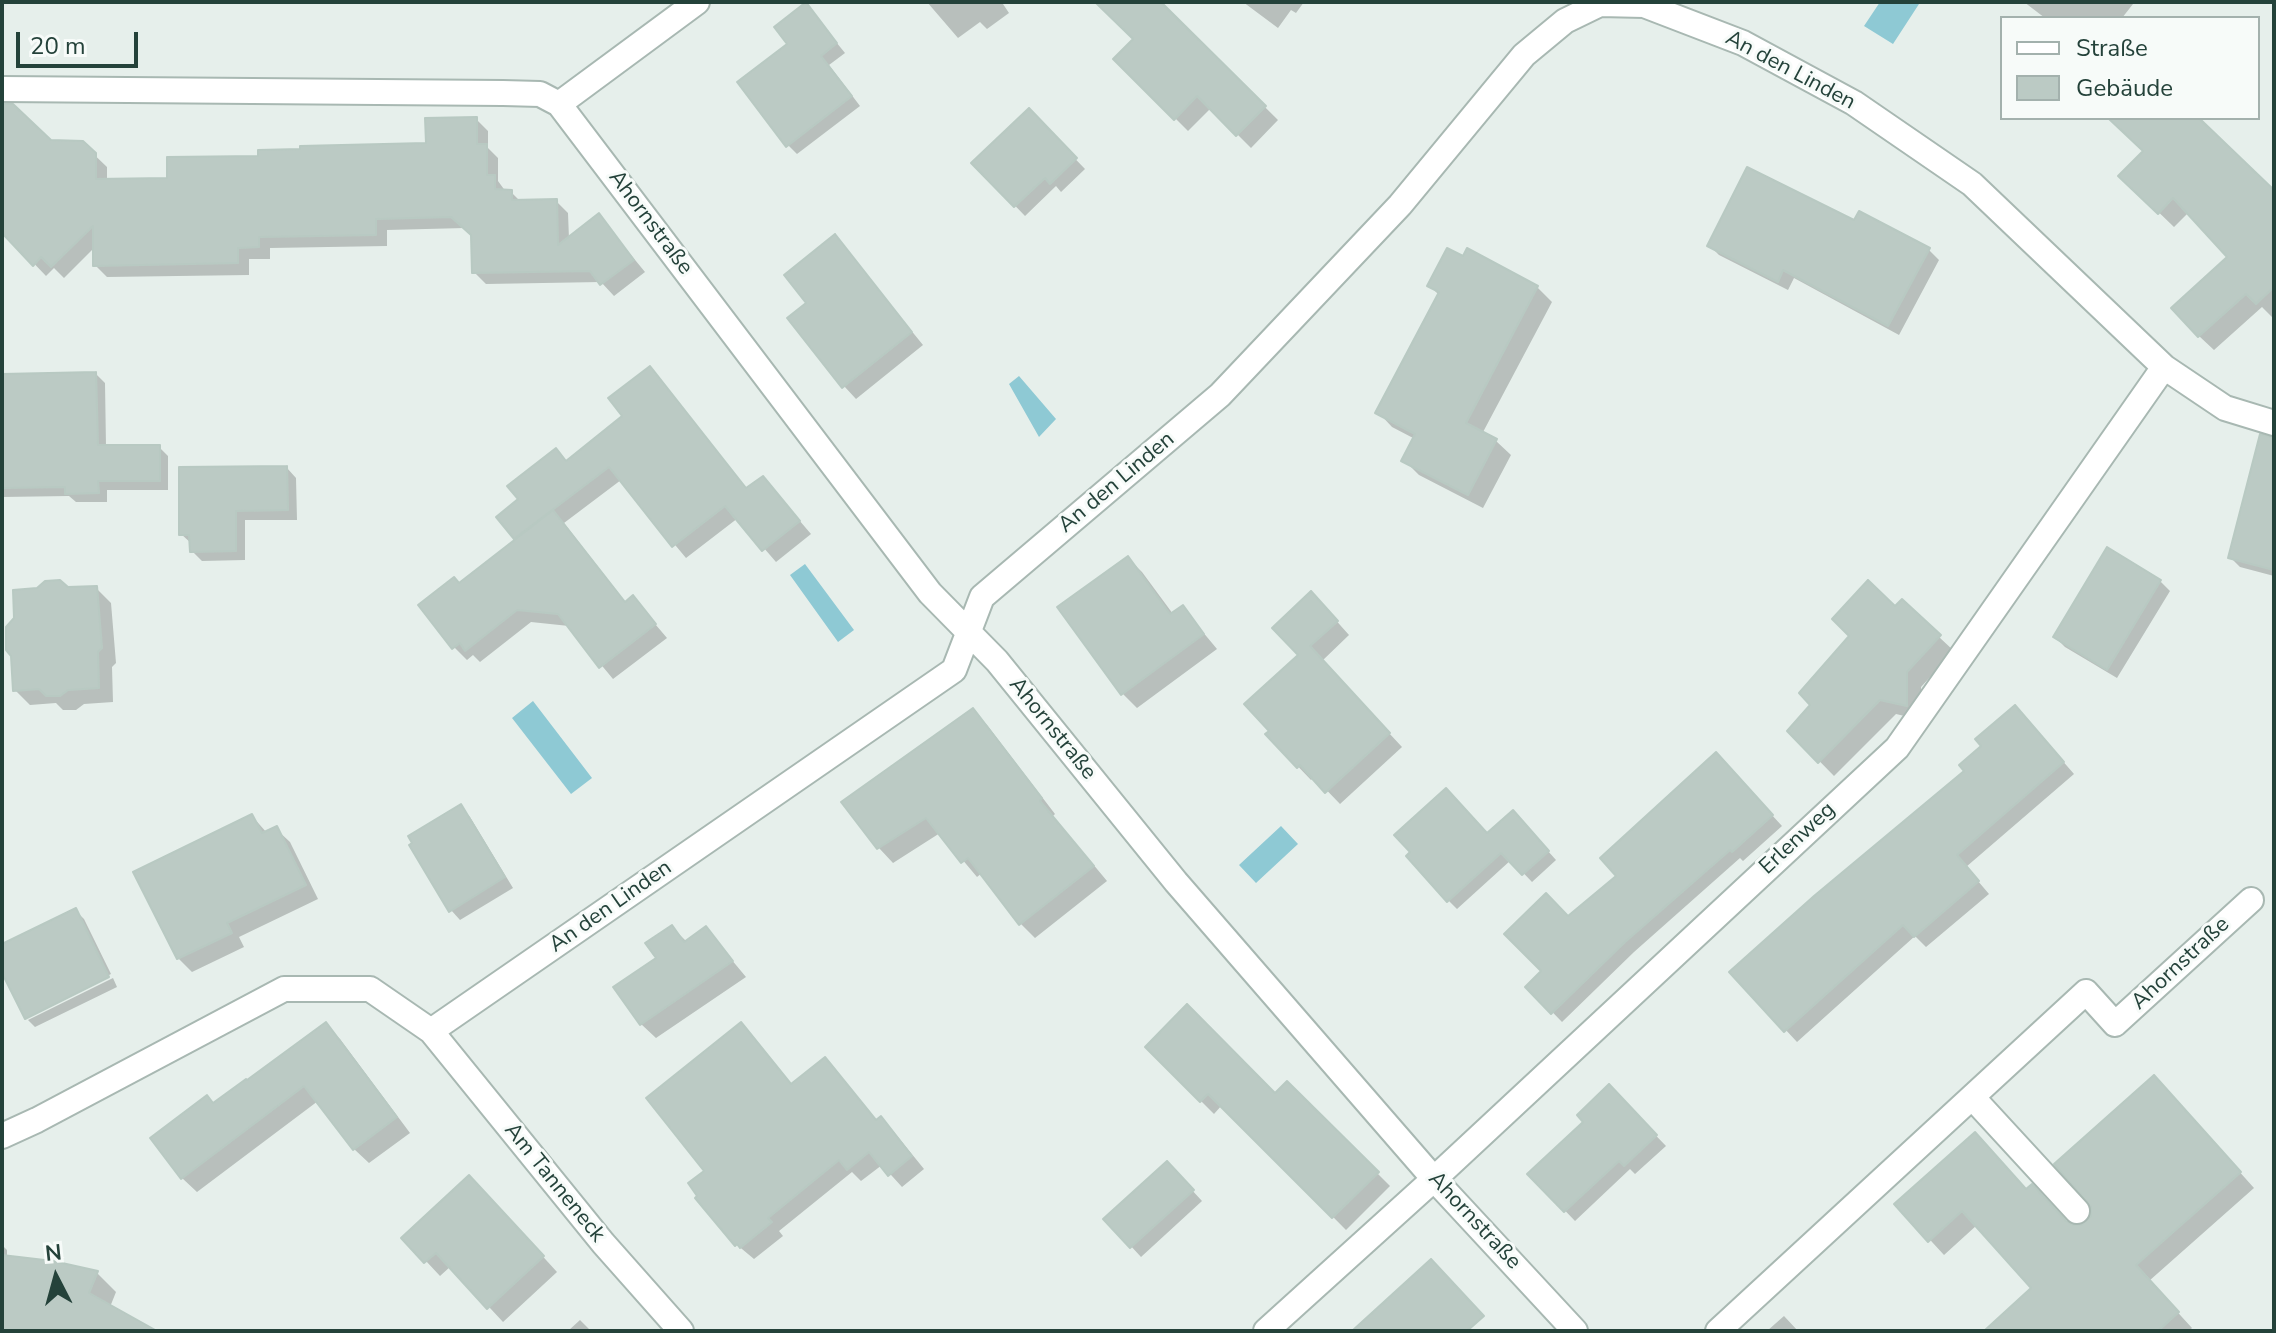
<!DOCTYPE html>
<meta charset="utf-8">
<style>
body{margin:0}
#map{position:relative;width:2276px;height:1333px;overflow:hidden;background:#e6efeb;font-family:"Nunito Sans",sans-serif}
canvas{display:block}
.frame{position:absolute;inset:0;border:4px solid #24423a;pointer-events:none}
.legend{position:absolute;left:2000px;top:16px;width:260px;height:104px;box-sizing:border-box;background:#f7fbf9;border:2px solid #a3b1ad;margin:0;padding:10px 14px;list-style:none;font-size:24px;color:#24423a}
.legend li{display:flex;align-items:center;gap:16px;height:40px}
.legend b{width:40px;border:2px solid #a3b1ad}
.north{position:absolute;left:16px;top:1237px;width:80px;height:80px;-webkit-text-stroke:6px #f7fbf9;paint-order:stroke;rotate:354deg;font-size:22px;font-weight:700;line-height:32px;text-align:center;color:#24423a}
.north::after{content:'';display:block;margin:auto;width:28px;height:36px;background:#24423a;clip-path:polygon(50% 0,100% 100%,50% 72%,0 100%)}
.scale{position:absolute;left:16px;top:32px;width:122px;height:36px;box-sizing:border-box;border:4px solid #24423a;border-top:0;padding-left:10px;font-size:24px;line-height:28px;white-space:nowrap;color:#24423a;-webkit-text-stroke:6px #f7fbf9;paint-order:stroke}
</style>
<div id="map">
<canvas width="2276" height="1333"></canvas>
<div class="frame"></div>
<ul class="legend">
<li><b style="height:10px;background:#fff"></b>Straße</li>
<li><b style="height:22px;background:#bbcac4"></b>Gebäude</li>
</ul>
<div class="north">N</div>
<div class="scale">20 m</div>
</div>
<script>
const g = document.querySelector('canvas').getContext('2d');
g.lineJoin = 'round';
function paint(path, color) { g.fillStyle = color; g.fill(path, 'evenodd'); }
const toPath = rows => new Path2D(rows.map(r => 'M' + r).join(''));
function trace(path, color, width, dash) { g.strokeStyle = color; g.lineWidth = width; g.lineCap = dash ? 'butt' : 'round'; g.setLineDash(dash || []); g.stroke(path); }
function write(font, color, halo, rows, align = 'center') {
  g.font = font + ' "Nunito Sans",sans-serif'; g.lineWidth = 6; g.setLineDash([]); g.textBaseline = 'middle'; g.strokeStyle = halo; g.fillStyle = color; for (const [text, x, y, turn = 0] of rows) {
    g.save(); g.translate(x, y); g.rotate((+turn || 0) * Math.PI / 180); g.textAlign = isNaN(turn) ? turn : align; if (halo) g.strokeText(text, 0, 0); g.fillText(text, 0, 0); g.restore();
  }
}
const water = toPath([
 [1880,2,1919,4,1893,44,1864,26],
 [1019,376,1056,419,1039,437,1009,384],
 [805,564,854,630,838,642,790,575],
 [533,701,592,778,571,794,512,718],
 [1281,826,1298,844,1256,883,1239,865]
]);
const shadow = toPath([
 [927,2,1006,2,1003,4,1009,13,987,29,980,22,958,38],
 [1109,2,1159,2,1278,120,1251,148,1211,108,1188,131,1116,59,1136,40],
 [1243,2,1304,2,1296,13,1291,10,1278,28],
 [2024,2,2130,2,2133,4,2122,18,2045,18],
 [806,5,845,53,829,65,860,106,797,154,788,145,790,45],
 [1029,111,1085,169,1061,192,1056,186,1025,216,974,163],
 [2142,118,2196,118,2274,190,2274,315,2272,317,2262,307,2214,350,2199,336,2229,257,2189,212,2174,227,2121,176,2145,151],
 [476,119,488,131,488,148,498,158,498,181,506,192,511,192,521,202,556,201,568,213,569,239,599,216,645,272,614,296,601,282,486,284,474,272,473,236,465,228,387,230,387,246,270,248,270,259,249,259,249,275,107,277,95,265,95,247,64,278,54,268,46,276,2,230,2,205,50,142,82,143,107,167,107,181,169,180,260,158,428,145],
 [1860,213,1929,250,1939,260,1899,335,1794,278,1788,290,1719,255,1709,245,1855,223],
 [835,237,923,345,856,399,844,386,809,303],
 [1464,259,1537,287,1552,302,1482,434,1496,441,1511,455,1483,508,1419,475,1404,460,1415,439,1392,427,1378,412,1439,295,1429,285],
 [650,368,748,490,763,478,811,534,776,562,738,518,686,558,621,480,564,523,626,603,633,598,667,638,613,679,569,626,531,622,480,662,473,655,467,660,454,647,459,585,517,540,499,517,521,500,556,451,567,462,624,417],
 [96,374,105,383,106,447,159,447,168,456,168,490,107,490,107,502,76,502,69,496,2,497,2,376],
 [287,468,296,478,297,520,245,520,245,560,202,561,192,551,192,544,181,534],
 [2274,471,2274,576,2240,567,2230,557],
 [1128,558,1142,572,1173,614,1182,607,1217,649,1137,708,1123,694,1060,607],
 [2160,581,2170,591,2117,678,2065,647,2055,637],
 [96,588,111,603,116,663,112,667,113,702,84,704,76,710,63,710,56,703,30,705,15,690,68,589],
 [1324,607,1349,635,1322,661,1402,747,1340,804,1314,777,1311,780,1268,735,1300,655],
 [1895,609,1939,637,1954,651,1921,687,1921,720,1896,714,1834,776,1790,731,1813,705,1852,636],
 [972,711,987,725,1055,814,1053,816,1107,881,1035,938,1020,923,982,873,977,877,940,833,893,863,879,848,844,803],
 [2026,719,2074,774,1966,867,1989,894,1926,947,1915,936,1797,1042,1732,972],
 [1725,764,1782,826,1743,861,1740,858,1634,952,1562,1022,1528,987,1544,971,1568,918,1619,876],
 [461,807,470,817,513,888,460,920,451,910],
 [252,816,267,833,276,829,290,842,318,899,239,937,244,947,192,972,178,958],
 [1521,821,1556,860,1532,882,1511,860,1457,909,1448,900,1487,836],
 [75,910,84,919,111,974,27,1016,27,1019,2,968,2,946],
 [672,927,687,942,706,929,746,977,656,1038,641,1024,658,958],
 [113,978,117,987,35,1027,28,1020],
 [325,1025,340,1039,410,1133,369,1163,354,1149,318,1101,197,1192,182,1178],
 [753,1037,792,1085,837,1072,878,1122,881,1119,894,1132,924,1169,902,1187,882,1165,861,1181,852,1172,779,1231,783,1236,754,1259,736,1244,706,1171],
 [1147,1047,1275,1096,1287,1083,1390,1186,1346,1230,1222,1105,1214,1114],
 [1609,1087,1666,1146,1635,1174,1630,1169,1575,1221,1530,1174,1586,1122],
 [2168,1092,2254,1188,2149,1281,2192,1328,2189,1331,1993,1331,2034,1289,1977,1225,1944,1255,1897,1204,2026,1191,2067,1224,2082,1227,2093,1217],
 [1167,1163,1202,1201,1141,1257,1106,1219],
 [484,1192,557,1272,503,1322,451,1266,440,1276,426,1261],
 [2,1245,7,1250,7,1257,52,1262,97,1273,116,1292,110,1307,152,1331,2,1331],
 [1784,1316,1798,1331,1767,1331],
 [580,1320,591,1331,568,1331]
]);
const building = toPath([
 [806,2,837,43,821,56,852,96,786,147,737,82,787,44,774,27,806,2],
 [1095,2,1161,2,1266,106,1236,136,1197,96,1174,120,1113,59,1133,39,1095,2],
 [2,104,13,104,51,140,83,141,96,153,96,179,167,178,167,157,258,156,258,150,300,149,300,146,426,143,425,118,477,117,477,144,487,144,487,175,495,175,495,189,512,190,512,200,557,199,558,245,599,213,634,260,600,285,590,271,472,273,471,235,451,217,376,219,376,235,259,237,259,247,238,248,238,263,93,266,93,226,51,267,41,257,33,266,2,233,2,104],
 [1029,108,1077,158,1050,184,1045,178,1014,207,971,163,1029,108],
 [2108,118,2199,118,2274,190,2274,287,2256,304,2246,294,2198,337,2171,308,2227,257,2173,198,2158,214,2118,176,2143,151,2108,118],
 [1747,167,1854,220,1859,211,1930,248,1888,326,1783,270,1778,282,1707,246,1747,167],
 [835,234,912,332,842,388,787,318,806,303,784,275,835,234],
 [1447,248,1463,256,1467,248,1538,286,1466,423,1497,439,1468,495,1401,461,1415,434,1375,413,1439,292,1427,286,1447,248],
 [650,366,746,488,763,476,800,521,762,551,725,506,672,547,609,467,514,539,496,517,518,499,507,486,556,448,566,461,622,416,608,398,650,366],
 [96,372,98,445,160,445,160,481,98,481,99,493,65,494,65,487,2,488,2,374,96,372],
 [2260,434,2274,438,2274,570,2228,558,2260,434],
 [287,466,288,510,236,511,236,551,190,552,189,535,179,535,179,467,287,466],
 [553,510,625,602,633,595,656,624,599,668,558,614,517,610,465,651,460,643,452,649,418,605,454,577,459,583,553,510],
 [2107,547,2161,580,2107,670,2053,637,2107,547],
 [1128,556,1170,614,1183,605,1204,634,1121,695,1057,607,1128,556],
 [60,580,68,587,97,586,102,648,98,652,99,688,68,690,60,696,46,696,39,689,13,691,11,656,6,650,6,627,14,618,13,590,37,588,45,581,60,580],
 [1868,580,1895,606,1902,599,1941,635,1907,672,1907,706,1880,700,1818,763,1787,731,1810,705,1799,693,1849,636,1832,619,1868,580],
 [1311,591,1338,621,1310,646,1390,733,1325,793,1300,765,1297,768,1265,734,1269,731,1244,704,1298,655,1272,628,1311,591],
 [2015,705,2064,762,1957,855,1979,881,1914,937,1903,925,1784,1032,1729,972,1814,896,1964,771,1959,765,1981,746,1975,739,2015,705],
 [973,708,1042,798,1040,801,1094,866,1019,925,968,858,961,863,926,818,877,849,841,802,973,708],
 [1716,752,1773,815,1732,852,1730,850,1625,942,1551,1014,1525,987,1541,971,1504,934,1546,893,1568,916,1616,876,1600,858,1716,752],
 [1446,788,1487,833,1513,810,1549,851,1522,875,1501,853,1447,902,1406,856,1410,852,1394,835,1446,788],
 [461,804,505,877,449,912,409,845,412,843,408,836,461,804],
 [252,814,262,833,277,826,306,885,227,923,232,933,177,959,133,872,252,814],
 [76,908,109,977,25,1019,2,973,2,944,76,908],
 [672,925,684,942,706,926,733,961,640,1025,613,987,656,958,645,943,672,925],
 [1187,1004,1275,1093,1287,1081,1379,1172,1332,1218,1208,1094,1200,1102,1145,1047,1187,1004],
 [326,1022,397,1117,353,1150,304,1086,181,1179,150,1138,207,1095,213,1103,246,1079,247,1080,326,1022],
 [741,1022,791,1084,825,1057,876,1120,881,1116,912,1156,888,1176,869,1152,847,1170,839,1160,768,1218,772,1222,740,1248,737,1244,735,1246,695,1198,697,1196,688,1183,704,1171,646,1098,741,1022],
 [2154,1075,2241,1172,2136,1265,2179,1312,2158,1331,1984,1331,2031,1288,1962,1211,1928,1242,1894,1204,1975,1132,2026,1189,2032,1184,2066,1221,2073,1225,2081,1225,2091,1216,2091,1207,2054,1164,2154,1075],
 [1609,1084,1657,1135,1624,1166,1619,1161,1564,1212,1527,1174,1583,1122,1577,1115,1609,1084],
 [1167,1161,1194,1190,1130,1248,1103,1219,1167,1161],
 [469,1175,544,1256,487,1309,436,1253,424,1263,401,1238,469,1175],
 [2,1255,53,1261,98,1271,89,1293,157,1331,2,1331,2,1255],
 [1431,1259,1484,1316,1467,1331,1352,1331,1431,1259]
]);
const minor = toPath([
 [2,89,503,93,540,94,559,104,930,593,997,661,1176,882,1434,1179,1575,1331],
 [559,104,697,2],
 [431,1031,603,1243,681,1331],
 [1972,1097,2077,1211],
 [2,1136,37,1120,284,989,370,989,431,1031,954,670,982,597,1220,395,1400,205,1524,55,1565,21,1600,4,1644,5,1743,43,1854,103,1972,184,2164,367,2225,408,2274,423],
 [1266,1331,1434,1179,1897,748,2164,367],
 [1718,1331,2086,992,2115,1024,2251,900]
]);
const streetNames = [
 ["An den Linden",1790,71,28],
 ["Ahornstraße",650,223,53],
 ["An den Linden",1117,483,-40],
 ["Ahornstraße",1052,729,51],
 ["Erlenweg",1798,839,-43],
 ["An den Linden",611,907,-35],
 ["Ahornstraße",2181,964,-43],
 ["Am Tanneneck",554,1183,51],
 ["Ahornstraße",1474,1221,47]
];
paint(water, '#8ec9d4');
paint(shadow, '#0003');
paint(building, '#bbcac4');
trace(building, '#b8c9c2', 2);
trace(minor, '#a8b8b2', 28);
trace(minor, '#fff', 24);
write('22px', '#24423a', '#f7fbf9', streetNames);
</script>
